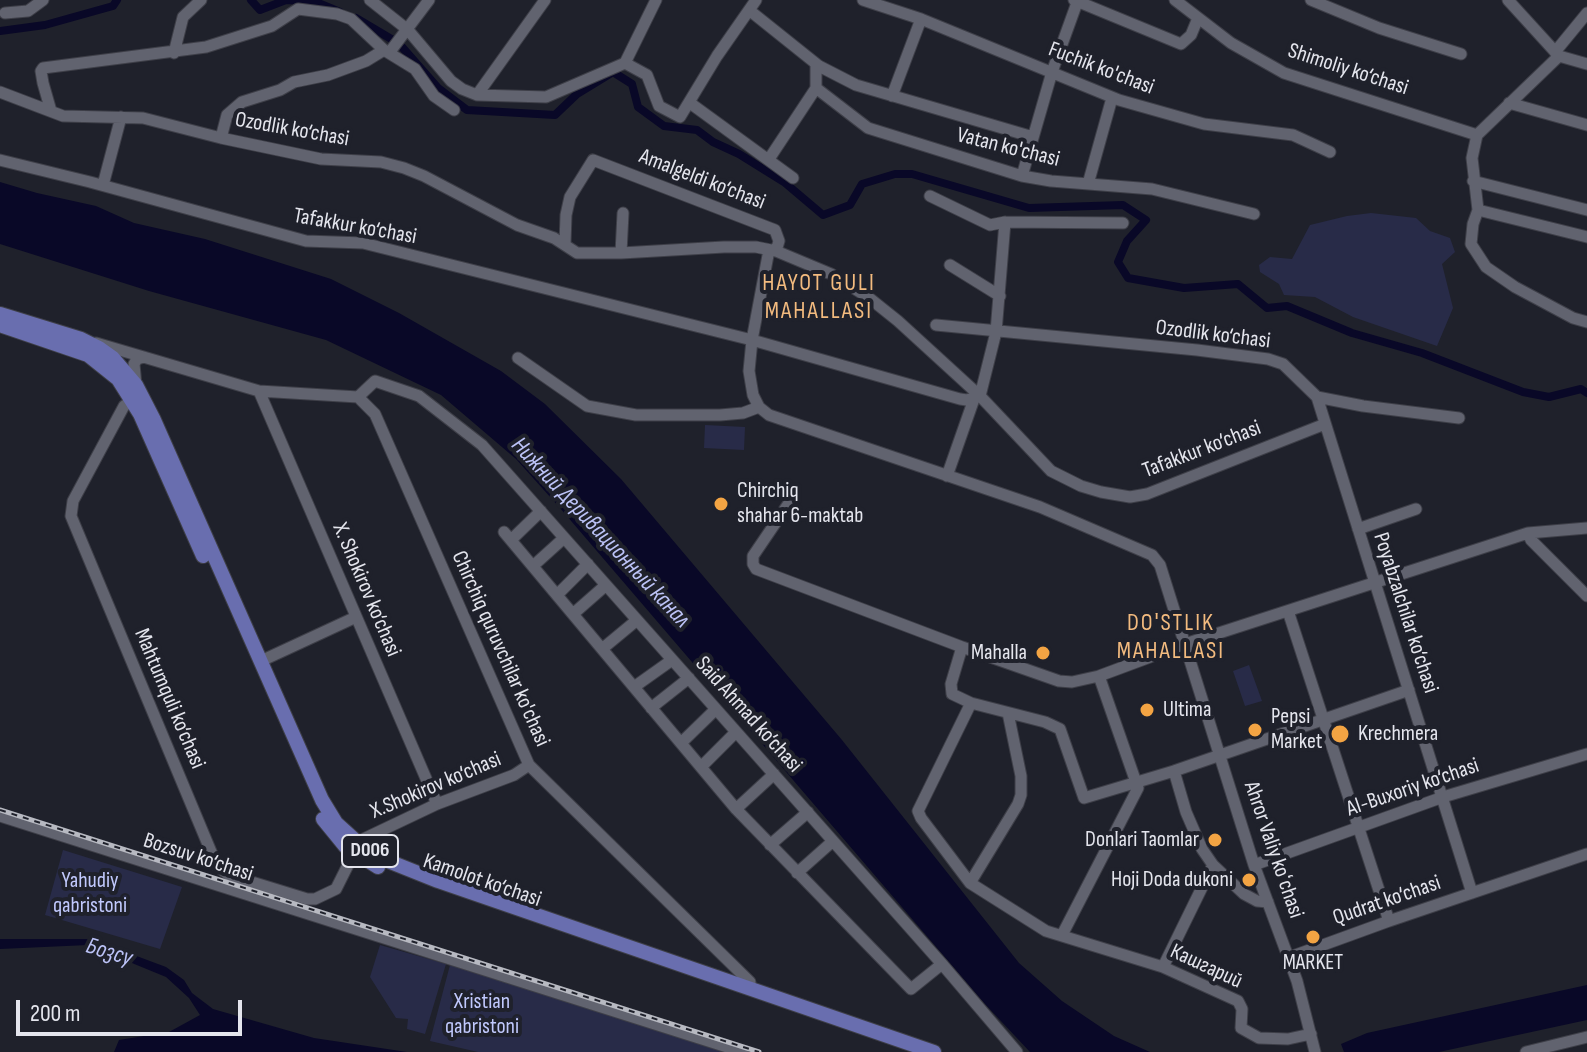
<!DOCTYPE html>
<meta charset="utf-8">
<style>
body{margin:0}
#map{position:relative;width:1587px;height:1052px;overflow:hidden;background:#1f212b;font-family:"Sofia Sans Condensed",sans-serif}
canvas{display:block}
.scale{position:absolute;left:16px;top:1000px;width:226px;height:36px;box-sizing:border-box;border:4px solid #e4e5ed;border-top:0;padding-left:10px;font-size:24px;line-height:28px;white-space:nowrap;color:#e4e5ed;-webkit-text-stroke:6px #1f212b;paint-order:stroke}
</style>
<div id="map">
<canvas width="1587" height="1052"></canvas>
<div class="scale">200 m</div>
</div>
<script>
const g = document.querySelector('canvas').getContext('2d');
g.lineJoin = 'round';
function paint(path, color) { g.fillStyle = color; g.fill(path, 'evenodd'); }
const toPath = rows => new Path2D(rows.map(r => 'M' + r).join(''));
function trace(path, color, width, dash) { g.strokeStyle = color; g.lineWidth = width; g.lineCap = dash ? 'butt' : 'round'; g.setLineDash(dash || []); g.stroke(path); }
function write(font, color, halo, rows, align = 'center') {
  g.font = font + ' "Sofia Sans Condensed",sans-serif'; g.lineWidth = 8; g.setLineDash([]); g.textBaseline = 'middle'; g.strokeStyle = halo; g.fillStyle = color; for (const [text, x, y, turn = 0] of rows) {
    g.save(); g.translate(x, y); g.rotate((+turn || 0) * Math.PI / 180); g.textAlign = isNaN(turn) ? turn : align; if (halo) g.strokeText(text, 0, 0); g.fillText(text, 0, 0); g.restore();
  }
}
const green = toPath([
 [1371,213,1416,218,1430,231,1450,238,1455,252,1442,264,1453,308,1437,346,1353,317,1315,297,1284,295,1279,284,1260,272,1259,265,1270,257,1292,259,1310,225,1347,216],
 [705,425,745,427,744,450,704,448],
 [1249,665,1262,701,1245,706,1233,671],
 [63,850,182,887,160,949,45,915],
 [380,945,446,964,425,1034,407,1029,408,1019,396,1018,370,977],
 [450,965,726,1052,478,1052,430,1041]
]);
const water = toPath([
 [0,182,37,193,96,206,134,223,205,239,331,279,399,313,501,371,545,404,621,479,842,740,1019,963,1062,1001,1114,1036,1150,1052,1030,1052,985,1004,560,508,516,459,441,395,326,340,149,291,0,244],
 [0,939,91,939,166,967,184,980,192,993,213,1009,314,1038,407,1052,114,1052,119,1040,169,1032,200,1015,189,998,166,977,88,945,0,949],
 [1587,985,1587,1020,1439,1052,1344,1052,1341,1044,1367,1033]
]);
const canal = toPath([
 [251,0,260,10,286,0,316,2,340,12],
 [356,18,393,40],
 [0,31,45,25,113,6,117,0],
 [402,47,438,88,467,110,555,115,577,94,613,72,632,84,638,107,664,126,697,130,713,142,739,154,784,182,823,215,850,205,862,184,895,174,912,174,1029,208,1123,205,1146,220,1127,241,1118,262,1128,278,1184,288,1238,284,1267,308,1287,306,1352,333,1422,353,1523,392,1549,397,1581,389,1587,393]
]);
const minor = toPath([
 [370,0,408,30,451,81,462,89,477,95,546,97,625,63],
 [863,0,921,19,1119,100,1204,124,1293,135,1330,152],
 [1074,0,1181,44,1191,35,1198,18],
 [1175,0,1231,43,1284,73,1477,135],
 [1311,0,1379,28,1461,54],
 [1508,0,1559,56],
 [749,10,819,66,856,85,1033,137],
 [5,13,28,11,43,0],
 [1555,52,1587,13],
 [174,53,183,17,201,0],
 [389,53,429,0],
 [1559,56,1587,64],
 [625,63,647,75,659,106,680,117,717,56,756,0],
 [625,63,656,0],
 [816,88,868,128,1022,176,1051,181,1152,189,1254,214],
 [0,92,63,116,143,118,221,138,321,159,381,162,404,168,424,176,517,225,554,238,577,253,621,253,724,247,756,247,776,251,831,274,868,297,898,321,980,396,1051,471,1081,486,1101,492,1130,497,1147,494,1325,424],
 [477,95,545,0],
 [892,96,921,19],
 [690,103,793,178],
 [1509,103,1587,125],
 [51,111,43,83,41,71,43,68,206,47,272,26,298,9,337,14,351,19,384,50,415,69,434,96,454,110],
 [1477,135,1472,158,1478,210,1473,224,1471,244,1486,267,1515,287,1573,318,1587,322],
 [1477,135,1559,56],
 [221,138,227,115,242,102,280,90,294,82,328,75,366,61,384,50],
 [769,159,816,88,816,64],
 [0,160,90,182,306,241,363,243,752,340,960,399,967,400,980,396],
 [1022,176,1052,72,1078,0],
 [1473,181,1587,210],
 [1088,184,1112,98],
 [103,185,121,117],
 [930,196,990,225,1005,222,1123,223],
 [1478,210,1587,237],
 [565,244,566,215,570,197,593,160,775,230,779,241,776,251],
 [769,250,752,340,749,371,753,395,759,407,769,415,1040,507,1152,555,1160,565,1254,865,1297,981,1315,1052],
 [621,253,623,213],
 [950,265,1000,296],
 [936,325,1197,350,1268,359,1283,364,1317,397,1363,406,1459,418],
 [96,343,259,391,358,397,375,381,419,396,482,445,942,964,1017,1052],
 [518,358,587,406,636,415,720,415,743,413,759,407],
 [136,385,134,364,137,359,144,357],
 [259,391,437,804],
 [980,396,996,332,1005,222],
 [358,397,375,414,529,765,750,982,750,988],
 [1317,397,1472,893],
 [133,400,124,406,73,501,71,516,217,866,229,875,307,899,315,899,336,889,354,853],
 [947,476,974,399],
 [791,500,753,556,753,564,756,569,962,647,1059,681,1072,682,1099,676,1185,644,1528,533,1587,528],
 [1358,529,1416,509],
 [504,532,736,809,911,989,942,964],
 [1528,533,1531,540,1587,596],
 [511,540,541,511],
 [533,566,564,538],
 [557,595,588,564],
 [1288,611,1389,921],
 [573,614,606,585],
 [962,647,951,684,952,694,971,703,1045,722,1060,729,1084,798,1174,771,1409,690],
 [602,649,637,620],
 [261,661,356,617],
 [634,687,672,660],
 [971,703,918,811,921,818,970,883,1046,931,1163,967,1238,1001,1242,1009,1241,1028,1259,1038,1288,1039,1311,1034],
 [651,708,689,678],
 [681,743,716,709],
 [701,767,736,732],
 [1174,771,1186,812,1202,849,1213,865,1244,894,1257,901,1268,902],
 [736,809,774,774],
 [0,816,743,1052],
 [357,842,437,804,514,775,529,765],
 [770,845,808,812],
 [1254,865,1443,797,1587,754],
 [797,873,833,841],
 [970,883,1018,804,1021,795,1021,776,1008,713],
 [1062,935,1138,788,1099,676],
 [1290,957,1389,921,1587,854],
 [1163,967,1213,865],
 [1526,1052,1587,1037]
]);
const major = toPath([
 [0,314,81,339,99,348,113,358,136,385,154,420,322,800,336,823,357,842,383,859,438,881,934,1052],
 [0,325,88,355,118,379,140,414,203,556],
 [323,819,345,846,378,867]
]);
const rail = toPath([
 [0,810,759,1052]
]);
const markers = [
 [721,504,8,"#f3a443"],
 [1043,653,8,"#f3a443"],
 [1147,710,8,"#f3a443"],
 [1255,730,8,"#f3a443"],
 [1340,734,10,"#f3a443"],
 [1215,840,8,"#f3a443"],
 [1249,880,8,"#f3a443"],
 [1313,937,8,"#f3a443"]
];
const shields = [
 [370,851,56]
];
const shieldNames = [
 ["D006",370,851]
];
const streetNames = [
 ["Fuchik ko'chasi",1101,69,21],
 ["Shimoliy ko‘chasi",1348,70,18],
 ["Ozodlik ko‘chasi",292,130,10],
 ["Vatan ko'chasi",1008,148,14],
 ["Amalgeldi ko‘chasi",702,180,21],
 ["Tafakkur ko‘chasi",355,227,10],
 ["Ozodlik ko‘chasi",1213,335,7],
 ["Tafakkur ko‘chasi",1202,450,-21],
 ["X. Shokirov ko‘chasi",366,590,67],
 ["Poyabzalchilar ko‘chasi",1405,613,72],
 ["Chirchiq quruvchilar ko'chasi",500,649,66],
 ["Mahtumquli ko‘chasi",169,699,67],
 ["Said Ahmad ko‘chasi",748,715,48],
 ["X.Shokirov ko‘chasi",436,786,-23],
 ["Al-Buxoriy ko‘chasi",1413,788,-19],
 ["Ahror Valiy koʻchasi",1273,850,71],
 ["Bozsuv ko‘chasi",198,858,18],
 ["Kamolot ko‘chasi",482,881,19],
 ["Qudrat ko‘chasi",1387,901,-19],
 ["Кашгарий",1206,967,25]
];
const poiNames = [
 ["Chirchiq",737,491],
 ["shahar 6-maktab",737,516],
 ["Mahalla",1027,653,"right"],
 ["Ultima",1163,710],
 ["Pepsi",1271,717],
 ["Market",1271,742],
 ["Krechmera",1358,734],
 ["Donlari Taomlar",1199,840,"right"],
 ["Hoji Doda dukoni",1233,880,"right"],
 ["MARKET",1313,963,"center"]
];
const parkNames = [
 ["Yahudiy",90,881],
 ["qabristoni",90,906],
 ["Xristian",482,1002],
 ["qabristoni",482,1027]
];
const neighbourhoodNames = [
 ["HAYOT GULI",819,284],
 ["MAHALLASI",819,312],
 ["DO'STLIK",1171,624],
 ["MAHALLASI",1171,652]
];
const waterNames = [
 ["Нижний Деривационный канал",600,533,47],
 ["Бозсу",109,953,17]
];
paint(green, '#282b48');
paint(water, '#090827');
trace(canal, '#090827', 8);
trace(minor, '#3e3f48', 13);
trace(major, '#3e3f48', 16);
trace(minor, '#61636f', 11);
trace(major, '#696eaf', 14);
trace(rail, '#b7b9c1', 5);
trace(rail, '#1f212b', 2, [6]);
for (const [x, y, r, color] of markers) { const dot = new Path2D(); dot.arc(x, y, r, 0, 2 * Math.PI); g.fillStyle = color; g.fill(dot); trace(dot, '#1f212b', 3); }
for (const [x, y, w] of shields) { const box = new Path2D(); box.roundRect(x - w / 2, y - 16, w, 32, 6); g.fillStyle = '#1f212b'; g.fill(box); trace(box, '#e4e5ed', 2); }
write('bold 20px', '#e4e5ed', null, shieldNames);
write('22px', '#e4e5ed', '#1f212b', streetNames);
write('22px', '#e4e5ed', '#1f212b', poiNames, 'left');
write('22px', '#c1c9fd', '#1f212b', parkNames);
g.letterSpacing = '2px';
write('24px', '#f3bb7f', '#1f212b', neighbourhoodNames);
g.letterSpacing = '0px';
write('italic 24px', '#bcc3f7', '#1f212b', waterNames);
</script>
